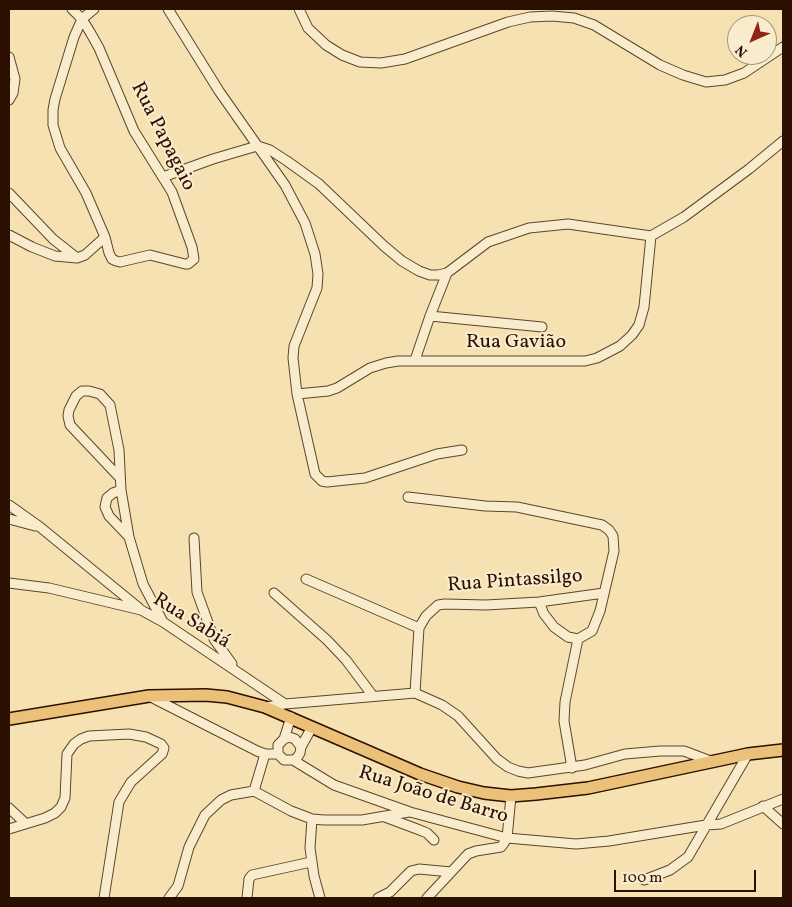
<!DOCTYPE html>
<meta charset="utf-8">
<style>
body{margin:0}
#map{position:relative;width:792px;height:907px;overflow:hidden;background:#f6e1b2;font-family:Vollkorn,serif}
canvas{display:block}
.frame{position:absolute;inset:0;border:10px solid #2b0f00;pointer-events:none}
.north{position:absolute;left:727px;top:15px;width:50px;height:50px;box-sizing:border-box;background:#f9eccd;border:1px solid #a7947b;border-radius:50%;rotate:224deg;font-size:14px;font-weight:700;line-height:20px;text-align:center;color:#2b0f00}
.north::after{content:'';display:block;margin:auto;width:18px;height:22px;background:#8f2418;clip-path:polygon(50% 0,100% 100%,50% 72%,0 100%)}
.scale{position:absolute;left:614px;top:870px;width:142px;height:22px;box-sizing:border-box;border:2px solid #2b0f00;border-top:0;padding-left:6px;font-size:15px;line-height:18px;white-space:nowrap;color:#2b0f00;-webkit-text-stroke:4px #f9eccd;paint-order:stroke}
</style>
<div id="map">
<canvas width="792" height="907"></canvas>
<div class="frame"></div>
<div class="north">N</div>
<div class="scale">100 m</div>
</div>
<script>
const g = document.querySelector('canvas').getContext('2d');
g.lineJoin = 'round';
const toPath = rows => new Path2D(rows.map(r => 'M' + r).join(''));
function trace(path, color, width, dash) { g.strokeStyle = color; g.lineWidth = width; g.lineCap = dash ? 'butt' : 'round'; g.setLineDash(dash || []); g.stroke(path); }
function write(font, color, halo, rows, align = 'center') {
  g.font = font + ' Vollkorn,serif'; g.lineWidth = 4; g.setLineDash([]); g.textBaseline = 'middle'; g.strokeStyle = halo; g.fillStyle = color; for (const [text, x, y, turn = 0] of rows) {
    g.save(); g.translate(x, y); g.rotate((+turn || 0) * Math.PI / 180); g.textAlign = isNaN(turn) ? turn : align; if (halo) g.strokeText(text, 0, 0); g.fillText(text, 0, 0); g.restore();
  }
}
const minor = toPath([
 [72,9,82,19,90,32,99,48,134,131,172,192,192,247,194,259,188,264,185,264,150,255,120,262,116,261,112,259,109,253,105,237],
 [168,9,219,91,285,185,305,223,315,254,318,274,317,288,294,346,293,358,297,394,315,474,322,481,327,482,365,478,437,454,462,450],
 [299,9,308,28,326,45,342,55,360,62,381,63,405,59,508,22,530,17,552,16,574,18,594,25,660,65,683,75,706,82,725,80,744,73,783,47],
 [9,57,15,79,13,93,9,100],
 [258,146,270,150,287,161,319,184,384,246,402,261,419,271,430,275,438,275,447,273,488,242,529,228,568,224,651,236,684,217,749,169,783,141],
 [163,177,213,159,257,146],
 [9,193,53,239,77,258],
 [9,235,32,247,55,256,77,258,85,255,105,237,86,193,60,148,53,125,53,110,55,99,74,37,82,19,94,9],
 [430,316,542,327],
 [415,360,430,316,447,273],
 [297,394,328,391,337,388,370,368,386,363,398,361,585,361,597,358,620,346,632,335,639,325,644,307,651,236],
 [120,478,70,425,68,416,69,410,76,396,82,391,89,391,100,394,110,405,119,450,121,490,129,537,143,584,163,622],
 [121,490,113,493,107,498,105,507,109,516,129,537],
 [408,497,485,506,517,507,602,525,609,530,613,536,614,551,600,611,592,631,578,639,568,637,554,627,544,614,539,602],
 [9,505,40,527,139,608],
 [9,519,35,526],
 [194,538,197,592,214,639,232,664],
 [306,579,419,628],
 [9,583,49,588,141,610,163,622,285,704],
 [274,593,327,640,346,660,373,696],
 [415,693,419,628,426,616,438,605,445,604,486,605,539,602,604,593],
 [149,696,257,751,265,754,278,754,284,760,293,760,334,785,410,812,507,838,576,844,609,841,706,825,721,824,783,799],
 [266,707,285,704,415,693,442,705,458,716,497,759,508,767,518,771,528,773,585,765,625,754,660,751,684,751,713,762],
 [284,739,289,737,295,739,301,747,300,753,297,758,293,760],
 [301,747,312,727],
 [278,754,278,745,284,739,291,717],
 [572,768,564,721,565,702,578,639],
 [254,791,265,754],
 [763,806,783,824],
 [9,808,25,823],
 [385,817,417,829,427,833,434,840],
 [312,819,310,848,314,876,320,898],
 [9,829,45,818,55,813,61,807,65,798,67,754,74,744,81,739,89,736,129,734,146,737,161,744,164,748,162,754,131,782,119,802,104,898],
 [644,880,670,870,688,857,748,754],
 [169,898,178,886,189,847,205,815,221,800,231,795,254,791,291,811,312,819,324,820,362,820,409,812],
 [247,898,249,879,252,875,311,862],
 [378,898,390,892,411,871,419,869,451,872],
 [427,898,468,854,476,851,501,847,504,843,507,838,511,796]
]);
const major = toPath([
 [9,719,149,696,206,695,227,697,265,707,420,774,458,787,484,793,511,796,536,794,588,788,748,754,783,750]
]);
const streetNames = [
 ["Rua Papagaio",162,137,63],
 ["Rua Gavião",516,343],
 ["Rua Pintassilgo",515,582,-4],
 ["Rua Sabiá",191,622,32],
 ["Rua João de Barro",433,796,17]
];
trace(minor, '#5e442c', 11);
trace(major, '#2b0f00', 14);
trace(minor, '#f9eccd', 9);
trace(major, '#ebc079', 11);
write('20px', '#2b0f00', '#f9eccd', streetNames);
</script>
